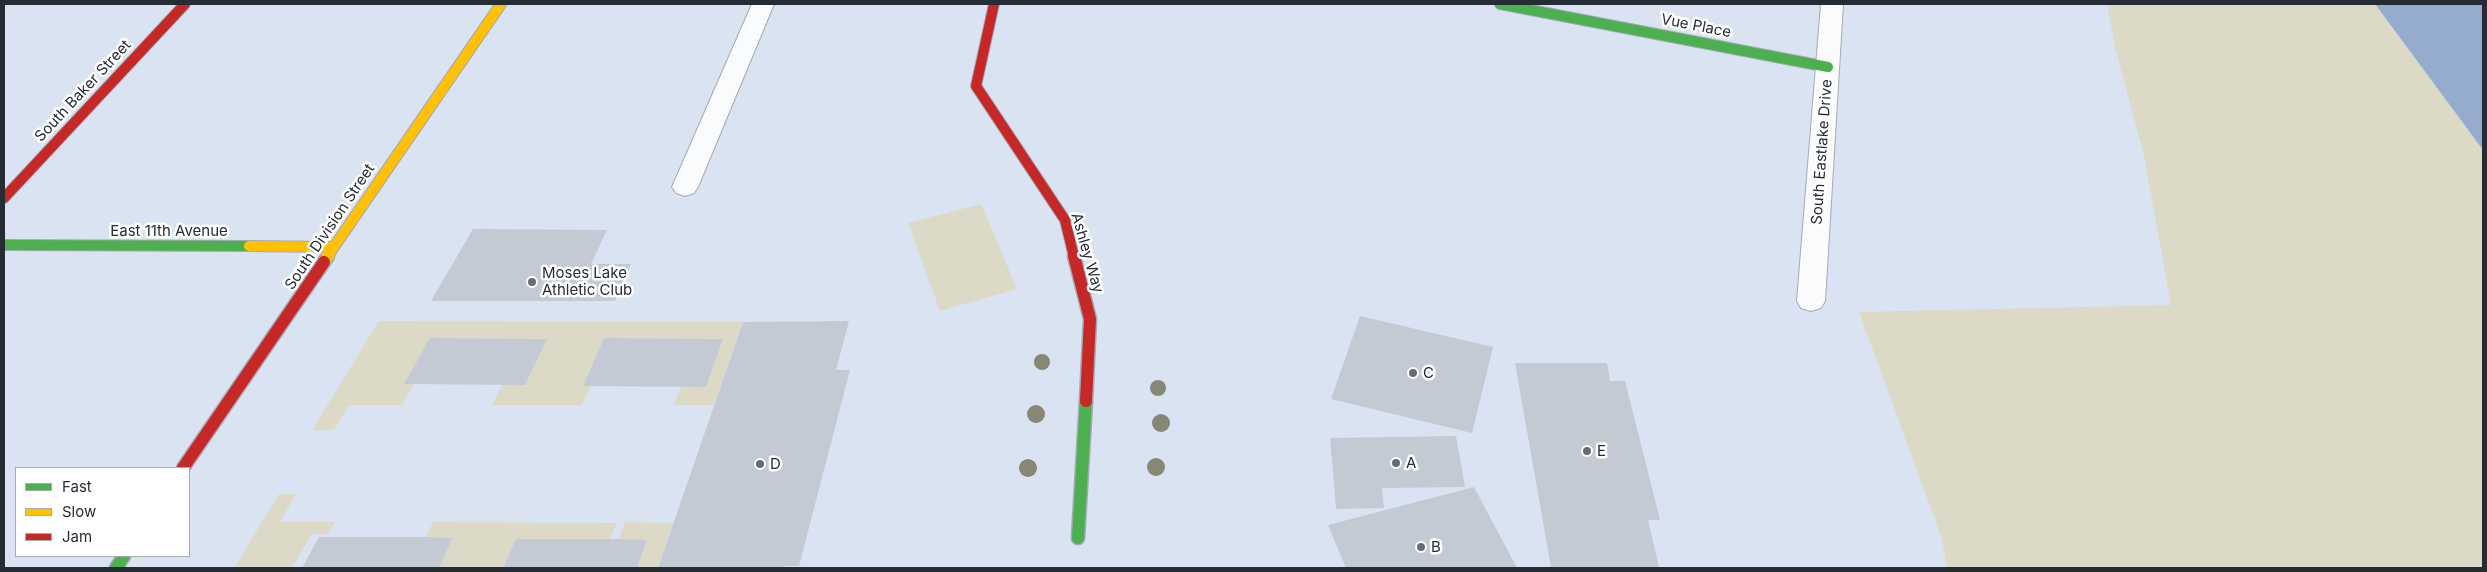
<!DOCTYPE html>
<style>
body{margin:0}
#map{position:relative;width:2487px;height:572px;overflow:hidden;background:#dae3f1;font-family:Inter,sans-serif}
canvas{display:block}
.frame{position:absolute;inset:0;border:5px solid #262c35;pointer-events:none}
.legend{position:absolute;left:15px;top:467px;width:175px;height:90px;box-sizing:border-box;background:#fff;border:1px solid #a8abae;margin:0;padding:6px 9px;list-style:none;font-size:15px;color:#262c35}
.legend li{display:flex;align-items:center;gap:10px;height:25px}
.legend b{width:25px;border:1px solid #a8abae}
</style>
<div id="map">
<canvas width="2487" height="572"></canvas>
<div class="frame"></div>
<ul class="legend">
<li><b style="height:6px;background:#4caf50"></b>Fast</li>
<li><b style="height:6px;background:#ffc107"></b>Slow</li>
<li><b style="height:6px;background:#c62828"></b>Jam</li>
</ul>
</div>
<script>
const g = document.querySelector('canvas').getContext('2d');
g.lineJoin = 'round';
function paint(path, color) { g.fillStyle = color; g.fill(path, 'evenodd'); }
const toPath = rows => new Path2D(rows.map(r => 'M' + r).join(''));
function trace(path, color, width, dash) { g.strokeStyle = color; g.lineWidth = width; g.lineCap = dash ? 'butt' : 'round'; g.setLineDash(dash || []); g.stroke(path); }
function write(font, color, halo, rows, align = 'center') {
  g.font = font + ' Inter,sans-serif'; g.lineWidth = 5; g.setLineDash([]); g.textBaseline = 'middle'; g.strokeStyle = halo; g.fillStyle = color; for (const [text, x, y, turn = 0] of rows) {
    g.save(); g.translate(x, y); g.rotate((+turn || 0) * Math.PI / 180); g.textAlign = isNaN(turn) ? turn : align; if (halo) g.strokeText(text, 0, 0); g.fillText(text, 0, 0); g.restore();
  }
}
const green = toPath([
 [2107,4,2375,4,2483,150,2483,568,1947,568,1942,539,1859,312,2171,305,2144,156,2115,47],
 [981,204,1017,289,940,311,908,223],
 [379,321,743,322,714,405,674,405,681,387,706,387,723,339,604,338,583,385,591,386,582,405,492,405,502,385,525,385,547,339,431,338,404,384,414,384,402,405,349,405,334,430,312,430],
 [279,494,296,494,280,522,335,522,327,534,312,534,292,568,234,568],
 [433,522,617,523,610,539,516,540,503,568,439,568,453,538,426,537],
 [625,522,673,523,658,568,637,568,647,541,619,539]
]);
const water = toPath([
 [2375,4,2483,4,2483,150]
]);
const building = toPath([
 [473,229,607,230,591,264,631,264,615,301,431,301],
 [1360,316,1493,347,1472,433,1331,399],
 [849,321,836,370,850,370,799,566,784,566,783,568,658,568,743,322],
 [430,338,547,339,525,385,404,384],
 [604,338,723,339,706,387,583,386],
 [1515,363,1607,363,1610,381,1625,381,1660,520,1648,520,1659,567,1551,567],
 [1456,436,1465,487,1382,488,1384,508,1336,509,1330,438],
 [1474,487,1517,568,1346,568,1328,525],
 [319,537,426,537,453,538,439,568,302,568],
 [516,539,619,539,647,540,637,568,503,568]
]);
const lane = toPath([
 [752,4,774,4,698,187,694,193,685,196,676,193,672,187,752,4]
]);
const street = toPath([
 [1821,4,1843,4,1825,301,1821,308,1811,311,1801,308,1797,301,1821,4]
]);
const fastFar1 = toPath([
 [1500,4,1828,67],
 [4,245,249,246]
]);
const fast = toPath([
 [1078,538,1086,401],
 [116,568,124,556]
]);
const slowFar1 = toPath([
 [249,246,334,247],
 [327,257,501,4]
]);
const slow = toPath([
 [324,262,328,256]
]);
const jamFar1 = toPath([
 [994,4,976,86,1065,220,1074,257],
 [4,198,185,4]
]);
const jam = toPath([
 [1074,256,1090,319,1086,401],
 [183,468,324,262]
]);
const trees = [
 [1042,362,8],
 [1158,388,8],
 [1036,414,9],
 [1161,423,9],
 [1156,467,9],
 [1028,468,9]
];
const markers = [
 [532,282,5,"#656c77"],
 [1413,373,5,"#656c77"],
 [1587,451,5,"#656c77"],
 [1396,463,5,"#656c77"],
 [760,464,5,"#656c77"],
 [1421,547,5,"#656c77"]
];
const streetNames = [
 ["Vue Place",1696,26,11],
 ["South Baker Street",83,91,-47],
 ["South Eastlake Drive",1822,152,-86],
 ["South Division Street",330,227,-56],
 ["East 11th Avenue",169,231],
 ["Ashley Way",1087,253,74]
];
const poiNames = [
 ["Moses Lake",542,273],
 ["Athletic Club",542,290],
 ["C",1423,373],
 ["E",1597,451],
 ["A",1406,463],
 ["D",770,464],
 ["B",1431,547]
];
paint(green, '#dcdac7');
paint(water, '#95acce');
paint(building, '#c3cad4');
trace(lane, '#a4aab4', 2);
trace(street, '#a4aab4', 2);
trace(fastFar1, '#a4aab4', 12);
trace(fast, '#a4aab4', 15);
trace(slowFar1, '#a4aab4', 12);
trace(slow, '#a4aab4', 15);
trace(jamFar1, '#a4aab4', 12);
trace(jam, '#a4aab4', 15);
paint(lane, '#f9fbfd');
paint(street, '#f9fbfd');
trace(fastFar1, '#4caf50', 10);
trace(fast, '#4caf50', 12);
trace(slowFar1, '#ffc107', 10);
trace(slow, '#ffc107', 12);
trace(jamFar1, '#c62828', 10);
trace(jam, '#c62828', 12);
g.fillStyle = '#888675';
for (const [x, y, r] of trees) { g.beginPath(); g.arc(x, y, r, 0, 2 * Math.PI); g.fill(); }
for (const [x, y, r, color] of markers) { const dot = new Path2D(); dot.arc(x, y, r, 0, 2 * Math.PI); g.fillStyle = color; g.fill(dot); trace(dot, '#fff', 2); }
write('15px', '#262c35', '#fff', streetNames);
write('15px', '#262c35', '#fff', poiNames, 'left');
</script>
